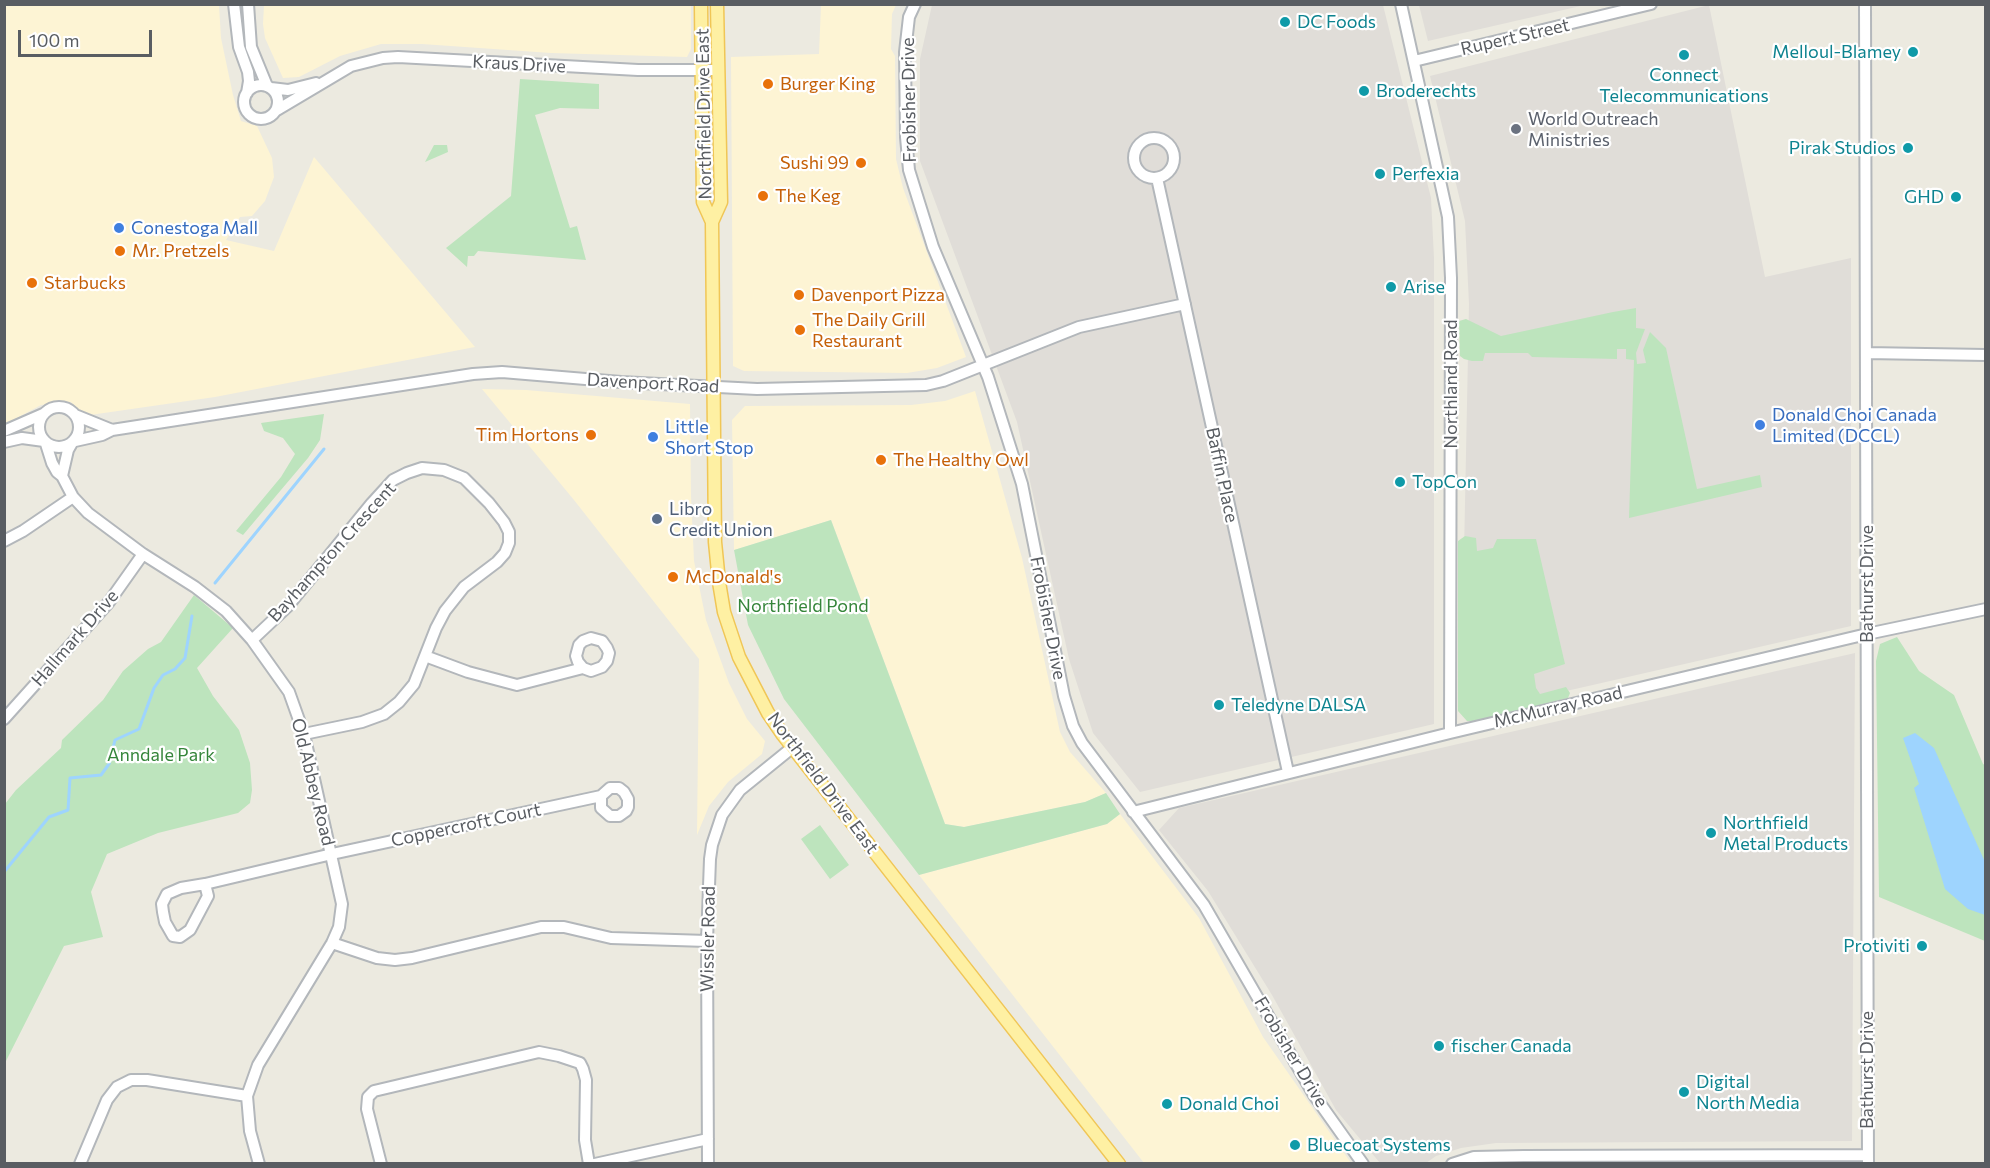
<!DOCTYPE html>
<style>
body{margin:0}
#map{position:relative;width:1990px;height:1168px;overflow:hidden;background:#eceae0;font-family:Commissioner,sans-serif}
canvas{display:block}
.frame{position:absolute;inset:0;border:6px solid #595d62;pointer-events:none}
.scale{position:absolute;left:18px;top:30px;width:134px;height:27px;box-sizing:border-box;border:3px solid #595d62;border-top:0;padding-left:8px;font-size:18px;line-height:21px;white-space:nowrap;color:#595d62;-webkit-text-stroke:4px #fff;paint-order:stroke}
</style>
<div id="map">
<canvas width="1990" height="1168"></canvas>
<div class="frame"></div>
<div class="scale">100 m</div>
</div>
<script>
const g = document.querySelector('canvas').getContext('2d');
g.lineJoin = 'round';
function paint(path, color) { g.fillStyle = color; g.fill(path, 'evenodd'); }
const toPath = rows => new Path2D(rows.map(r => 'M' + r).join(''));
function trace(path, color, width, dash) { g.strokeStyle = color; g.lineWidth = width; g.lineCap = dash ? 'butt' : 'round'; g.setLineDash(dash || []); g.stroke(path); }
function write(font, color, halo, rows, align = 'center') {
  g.font = font + ' Commissioner,sans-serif'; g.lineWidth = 4.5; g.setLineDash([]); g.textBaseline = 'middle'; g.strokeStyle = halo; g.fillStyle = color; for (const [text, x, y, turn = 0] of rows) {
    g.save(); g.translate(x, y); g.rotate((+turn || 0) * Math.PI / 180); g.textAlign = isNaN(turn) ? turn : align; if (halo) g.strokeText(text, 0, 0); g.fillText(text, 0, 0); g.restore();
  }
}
const commercial = toPath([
 [5,5,219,5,221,38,233,95,241,121,257,126,272,158,274,177,265,201,252,216,240,217,226,240,274,251,314,157,475,347,215,397,83,416,71,402,41,405,13,420,5,430],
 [264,5,691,5,691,49,687,57,551,53,422,44,381,44,340,56,299,77,283,78,265,38,263,24],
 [821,5,896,5,892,14,891,49,895,56,896,159,903,188,966,357,937,368,907,373,744,371,733,366,731,57,819,54],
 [482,389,526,390,690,404,691,496,694,561,706,620,729,683,747,719,765,741,762,754,728,782,709,806,697,835,699,659,574,500],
 [975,391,1022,558,1060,732,1070,752,1106,793,1085,802,964,827,945,824,831,520,734,550,732,420,745,406,911,405,945,401],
 [1120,814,1199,918,1263,1037,1351,1163,1144,1163,919,875,1107,824]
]);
const industrial = toPath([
 [932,5,1383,5,1431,198,1434,258,1434,724,1140,792,1093,733,1069,659,1017,422,920,161,920,59],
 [1419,5,1419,4,1585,5,1428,41],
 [1709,5,1765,277,1851,258,1851,626,1470,713,1464,553,1469,304,1465,221,1430,76],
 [1855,653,1852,1141,1496,1143,1461,1148,1436,1156,1426,1163,1380,1163,1336,1110,1272,995,1208,891,1159,830,1179,808]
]);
const green = toPath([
 [520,79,599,84,599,109,560,108,535,115,570,228,577,226,586,260,478,251,474,256,468,256,467,267,446,248,511,196],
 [434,145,447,145,448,152,425,162],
 [1636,308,1636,328,1645,329,1636,353,1637,364,1646,363,1643,350,1650,332,1666,348,1697,489,1760,475,1762,487,1629,518,1634,360,1626,359,1626,349,1617,349,1617,359,1532,357,1528,353,1485,353,1483,361,1472,361,1464,359,1460,356,1459,321,1466,319,1501,336,1613,312],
 [324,414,320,440,308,458,243,535,236,531,281,477,295,454,283,438,264,431,261,423],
 [831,520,945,824,964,827,1085,802,1106,793,1120,814,1107,824,919,875,784,699,748,625,734,550],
 [1465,536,1476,538,1477,551,1493,548,1497,539,1536,539,1565,664,1534,674,1536,688,1540,694,1566,687,1570,693,1568,698,1476,721,1467,721,1458,711,1458,541],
 [194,595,233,628,197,668,213,696,239,730,250,763,252,790,250,803,238,813,158,833,107,854,91,892,103,937,64,946,5,1063,5,804,16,790,61,748,62,740,103,700,123,671,148,649,161,642],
 [1897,637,1919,671,1954,695,1983,764,1985,765,1985,941,1879,897,1876,661,1880,644],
 [820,825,849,865,830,879,801,839]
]);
const water = toPath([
 [1915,733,1934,748,1985,862,1985,915,1968,909,1945,889,1914,788,1919,784,1903,738]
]);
const stream = toPath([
 [215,583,324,449],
 [4,872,49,817,68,810,70,778,101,775,109,764,115,740,139,729,154,688,163,675,175,669,185,658,192,616]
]);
const minor = toPath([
 [234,4,239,47,248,72,249,81,247,93],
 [248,4,251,47,267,86],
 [915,4,909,17,905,52,906,137,909,170,933,247,988,377,1022,484,1064,696,1073,726,1082,743,1204,905,1314,1095,1363,1164],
 [1401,4,1448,217,1451,278,1450,733],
 [1865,4,1868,1164],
 [1414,61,1651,4],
 '244 102a17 17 0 1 1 34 0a17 17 0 1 1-34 0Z',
 [271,88,288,90,316,83],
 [277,110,351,66,383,58,398,57,638,70,718,70],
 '1134 158a20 20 0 1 1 40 0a20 20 0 1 1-40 0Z',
 [1157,178,1288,772],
 [1866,353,1986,355],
 '39 427a20 20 0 1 1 40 0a20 20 0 1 1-40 0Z',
 [75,415,112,430],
 [4,431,43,414],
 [75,441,102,435,112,430,473,374,502,372,621,382,757,389,926,385,943,381,1079,327,1185,304],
 [4,442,22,438,44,441],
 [46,444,52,463,57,472,62,476,73,497,88,513,143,554,195,587,226,611,252,640,289,692,304,734,342,904,339,927,332,943,258,1065,247,1096,250,1131,259,1164],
 [62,476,68,450,72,443],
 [4,541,23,531,73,497],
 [252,640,287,607,372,503,393,480,407,473,422,468,444,470,464,478,489,503,504,522,509,532,509,543,505,553,497,562,464,587,445,611,436,628,414,684,399,702,384,714,362,722,304,734],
 [425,656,468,672,517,685,583,668,591,671,602,667,607,661,609,653,607,648,602,641,591,638,583,641,579,645,576,656,578,662,583,668],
 [4,719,109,602,143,554],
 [1133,812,1450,733,1867,634,1986,609],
 [205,884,181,888,167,894,162,904,163,912,165,922,173,936,180,937,190,930,208,896,205,884,332,854,601,796,610,788,619,788,624,792,628,799,628,807,626,811,619,816,610,816,601,808,601,796],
 [332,943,377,958,395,960,412,958,541,927,564,927,611,938,707,941],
 [80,1164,107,1100,117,1087,131,1080,147,1080,247,1096],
 [381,1164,367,1109,368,1097,374,1091,539,1052,559,1056,580,1063,583,1069,586,1080,585,1140,589,1164],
 [595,1164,708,1139],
 [708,1164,707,941,710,859,712,845,722,815,740,790,793,747],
 [1452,1164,1474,1157,1524,1156,1868,1155]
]);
const major = toPath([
 [701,4,703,202,712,222],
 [717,4,721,202,712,222,715,542,719,582,724,612,739,657,768,713,783,735,1119,1164]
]);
const markers = [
 [1285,22,6,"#0f9aa8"],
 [1913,52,6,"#0f9aa8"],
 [1684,55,6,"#0f9aa8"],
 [768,84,6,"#e8710a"],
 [1364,91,6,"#0f9aa8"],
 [1516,129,6,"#6b7280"],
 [1908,148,6,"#0f9aa8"],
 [861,163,6,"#e8710a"],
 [1380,174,6,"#0f9aa8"],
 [763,196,6,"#e8710a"],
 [1956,197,6,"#0f9aa8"],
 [119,228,6,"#3f7fe0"],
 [120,251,6,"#e8710a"],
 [32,283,6,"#e8710a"],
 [1391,287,6,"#0f9aa8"],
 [799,295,6,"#e8710a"],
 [800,330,6,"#e8710a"],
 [1760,425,6,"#3f7fe0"],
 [591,435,6,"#e8710a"],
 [653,437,6,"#3f7fe0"],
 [881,460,6,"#e8710a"],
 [1400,482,6,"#0f9aa8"],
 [657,519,6,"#5c6f8a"],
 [673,577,6,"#e8710a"],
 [1219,705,6,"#0f9aa8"],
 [1711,833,6,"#0f9aa8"],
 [1922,946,6,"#0f9aa8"],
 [1439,1046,6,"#0f9aa8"],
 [1684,1092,6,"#0f9aa8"],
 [1167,1104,6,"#0f9aa8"],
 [1295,1145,6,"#0f9aa8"]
];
const cultureNames = [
 ["DC Foods",1297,22],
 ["Melloul-Blamey",1901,52,"right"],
 ["Connect",1684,75,"center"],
 ["Telecommunications",1684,96,"center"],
 ["Broderechts",1376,91],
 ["Pirak Studios",1896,148,"right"],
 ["Perfexia",1392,174],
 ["GHD",1944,197,"right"],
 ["Arise",1403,287],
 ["TopCon",1412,482],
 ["Teledyne DALSA",1231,705],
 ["Northfield",1723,823],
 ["Metal Products",1723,844],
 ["Protiviti",1910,946,"right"],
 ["fischer Canada",1451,1046],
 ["Digital",1696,1082],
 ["North Media",1696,1103],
 ["Donald Choi",1179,1104],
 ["Bluecoat Systems",1307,1145]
];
const streetNames = [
 ["Rupert Street",1515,37,-13],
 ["Kraus Drive",519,64,3],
 ["Frobisher Drive",909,100,-91],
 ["Northfield Drive East",704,114,-91],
 ["Davenport Road",653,383,3],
 ["Northland Road",1451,384,-90],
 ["Baffin Place",1222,475,78],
 ["Bayhampton Crescent",332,552,-48],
 ["Bathurst Drive",1867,584,-90],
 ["Frobisher Drive",1048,618,79],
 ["Hallmark Drive",75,638,-49],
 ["McMurray Road",1558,707,-13],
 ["Old Abbey Road",313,782,76],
 ["Northfield Drive East",823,783,53],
 ["Coppercroft Court",466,825,-12],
 ["Wissler Road",708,939,-89],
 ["Frobisher Drive",1291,1052,59],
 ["Bathurst Drive",1867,1070,-90]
];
const foodNames = [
 ["Burger King",780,84],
 ["Sushi 99",849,163,"right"],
 ["The Keg",775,196],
 ["Mr. Pretzels",132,251],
 ["Starbucks",44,283],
 ["Davenport Pizza",811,295],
 ["The Daily Grill",812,320],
 ["Restaurant",812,341],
 ["Tim Hortons",579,435,"right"],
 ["The Healthy Owl",893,460],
 ["McDonald's",685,577]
];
const worshipNames = [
 ["World Outreach",1528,119],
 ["Ministries",1528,140]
];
const shopNames = [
 ["Conestoga Mall",131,228],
 ["Donald Choi Canada",1772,415],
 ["Limited (DCCL)",1772,436],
 ["Little",665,427],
 ["Short Stop",665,448]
];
const serviceNames = [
 ["Libro",669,509],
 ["Credit Union",669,530]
];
const parkNames = [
 ["Northfield Pond",803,606],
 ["Anndale Park",161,755]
];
paint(commercial, '#fdf4d4');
paint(industrial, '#e0ddd8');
paint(green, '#bde4bd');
paint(water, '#9ed4fe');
trace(stream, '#9ed4fe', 3);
trace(minor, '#b3b7bb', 14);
trace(major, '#f0c656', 15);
trace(minor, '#fff', 10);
trace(major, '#fef0a3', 12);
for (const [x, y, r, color] of markers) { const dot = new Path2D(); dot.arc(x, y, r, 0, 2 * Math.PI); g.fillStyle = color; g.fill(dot); trace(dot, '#fff', 2); }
write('18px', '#0d838f', '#fff', cultureNames, 'left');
write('18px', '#595d62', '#fff', streetNames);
write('18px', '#c56008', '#fff', foodNames, 'left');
write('18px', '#5b616d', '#fff', worshipNames, 'left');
write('18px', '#366cbe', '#fff', shopNames, 'left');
write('18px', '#4e5e75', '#fff', serviceNames, 'left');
write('18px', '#35853a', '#fff', parkNames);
</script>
